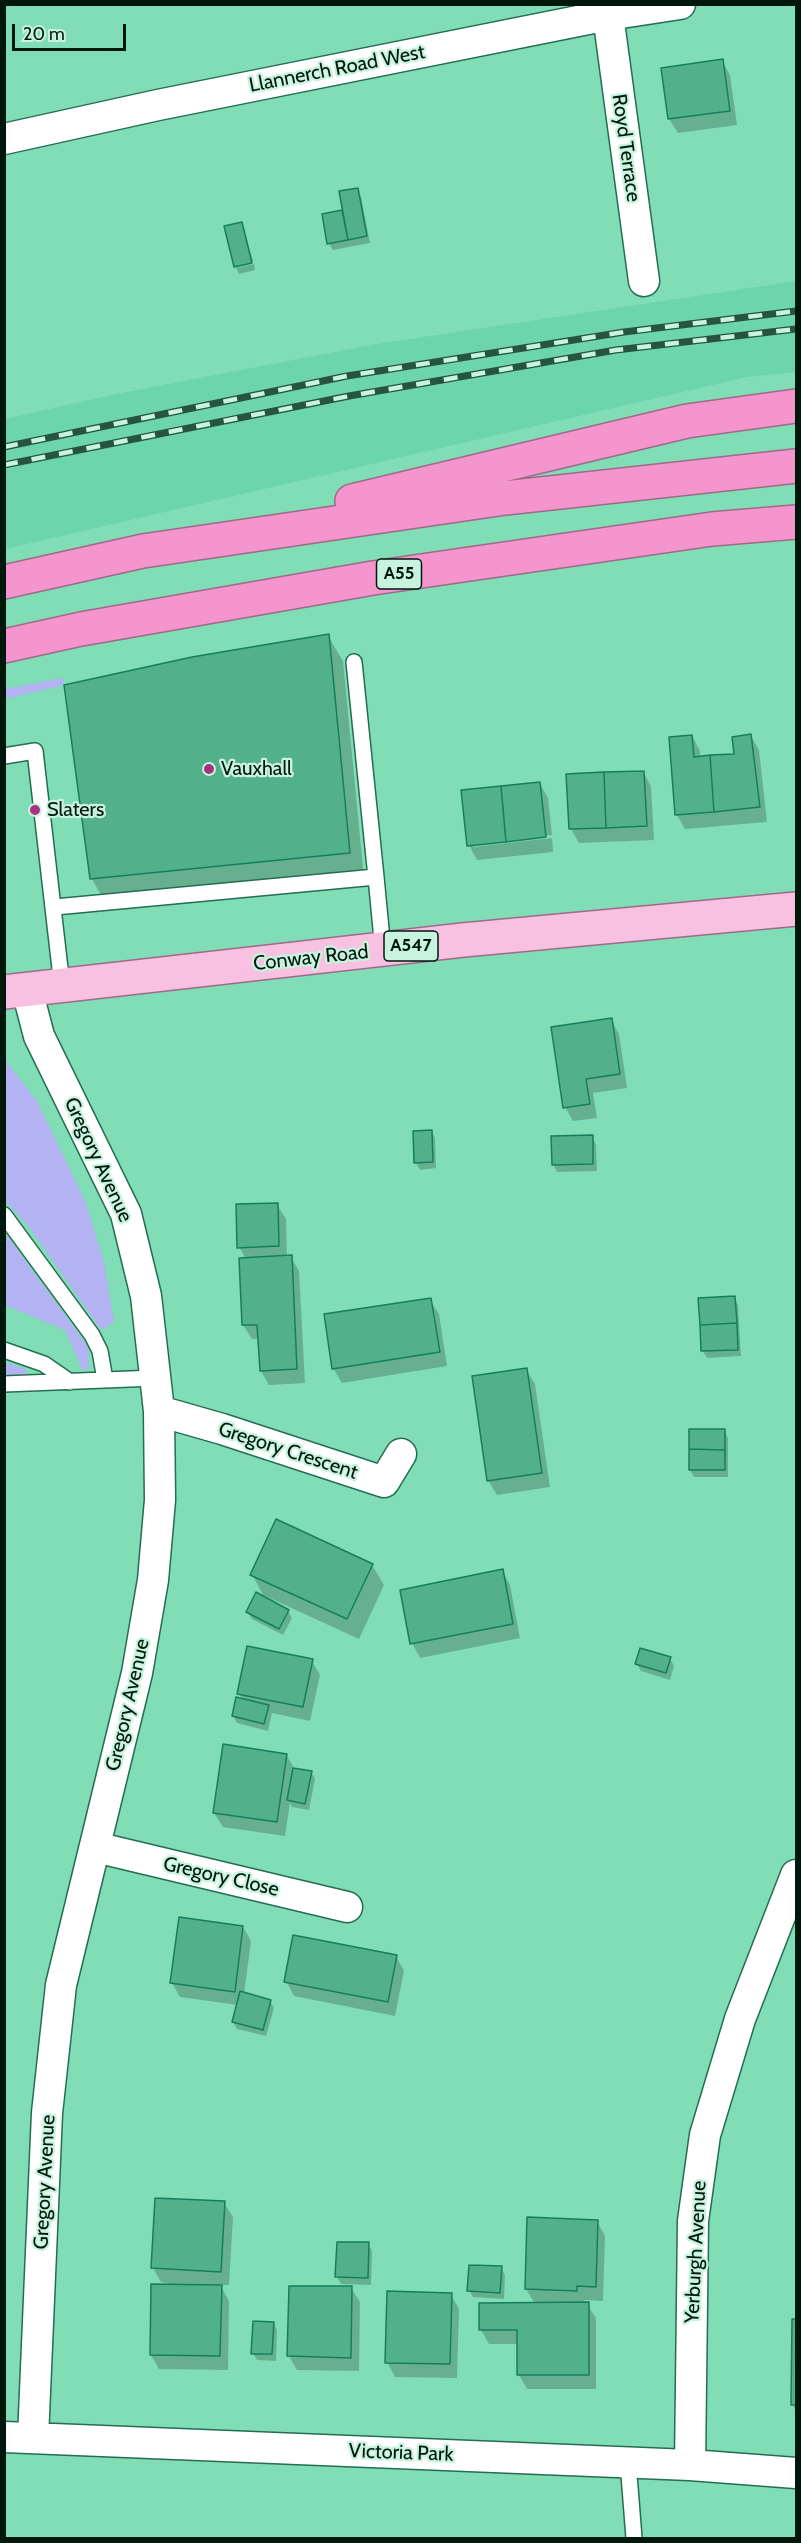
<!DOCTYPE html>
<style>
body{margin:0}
#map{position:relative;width:801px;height:2543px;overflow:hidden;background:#80ddb5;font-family:Cabin,sans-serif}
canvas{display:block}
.frame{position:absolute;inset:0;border:6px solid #00170c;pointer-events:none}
.scale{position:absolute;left:12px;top:24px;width:114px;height:27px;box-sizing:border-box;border:3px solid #00170c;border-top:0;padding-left:8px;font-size:18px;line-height:21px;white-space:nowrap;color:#00170c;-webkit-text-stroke:4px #c8f3df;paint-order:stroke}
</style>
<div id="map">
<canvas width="801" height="2543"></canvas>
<div class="frame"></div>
<div class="scale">20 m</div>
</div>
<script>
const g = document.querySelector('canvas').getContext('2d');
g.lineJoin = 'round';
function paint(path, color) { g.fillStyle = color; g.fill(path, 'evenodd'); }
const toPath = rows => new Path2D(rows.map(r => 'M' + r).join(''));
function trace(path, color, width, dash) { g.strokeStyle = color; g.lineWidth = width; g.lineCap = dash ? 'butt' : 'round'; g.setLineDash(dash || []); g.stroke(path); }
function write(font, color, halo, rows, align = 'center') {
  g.font = font + ' Cabin,sans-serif'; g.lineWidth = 4.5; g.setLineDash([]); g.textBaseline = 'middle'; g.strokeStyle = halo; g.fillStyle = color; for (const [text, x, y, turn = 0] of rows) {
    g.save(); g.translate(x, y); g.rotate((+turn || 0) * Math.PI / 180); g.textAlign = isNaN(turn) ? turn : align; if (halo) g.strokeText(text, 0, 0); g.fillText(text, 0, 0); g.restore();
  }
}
const built = toPath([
 [796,281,796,372,747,377,5,549,5,419,116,394,377,344]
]);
const green = toPath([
 [63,678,64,685,5,699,5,689],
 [4,1059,37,1101,85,1201,104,1262,114,1322,101,1330,29,1227,5,1201],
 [5,1233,88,1347,89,1369,82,1369,65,1330,5,1305],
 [4,1362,26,1369,26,1379,5,1380]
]);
const shadow = toPath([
 [722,61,730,75,737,125,678,133,669,119,662,70],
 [357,190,361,197,370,243,333,250,329,243,324,215,344,211],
 [242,224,253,261,235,265],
 [254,264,255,270,239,274,236,268],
 [328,636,343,661,364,878,106,904,92,879,65,686],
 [692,736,700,751,700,758,736,755,751,736,759,750,767,822,685,829,677,815],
 [643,772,651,786,654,840,579,843,571,829],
 [540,784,548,798,552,835,473,844,473,847,552,838,553,852,477,860,469,845],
 [611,1020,619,1034,627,1088,593,1093,597,1118,573,1121,565,1107],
 [431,1131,435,1138,436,1168,420,1170,416,1163],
 [592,1137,596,1144,597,1171,557,1172,553,1164],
 [277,1205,286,1219,287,1257,291,1257,299,1271,305,1383,269,1385,261,1371,259,1339,252,1339,243,1325,240,1259,246,1259,239,1247],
 [734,1298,738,1305,741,1356,707,1358,703,1351],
 [430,1300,439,1314,447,1366,342,1383,333,1368],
 [526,1370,535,1384,550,1487,497,1495,488,1480],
 [724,1431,728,1438,728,1477,694,1477,690,1470],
 [372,1565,384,1585,359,1639,263,1595,252,1574],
 [502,1571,510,1585,520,1638,420,1658,412,1643],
 [247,1611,288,1611,292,1618,283,1635,252,1619],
 [670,1659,674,1666,670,1680,641,1671,637,1664],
 [312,1661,320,1675,310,1721,272,1713,268,1731,237,1723,233,1716,243,1700,239,1693],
 [286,1755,295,1769,311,1772,315,1779,309,1810,292,1807,290,1803,285,1836,223,1827,214,1813],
 [243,1927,251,1941,244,1994,270,2001,274,2008,266,2036,237,2029,233,2022,238,2005,180,1997,172,1983],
 [396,1956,404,1971,395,2016,294,1996,286,1981],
 [224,2203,233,2217,229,2285,220,2285,229,2301,228,2370,159,2369,151,2355,168,2283,161,2282,153,2268],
 [597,2221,605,2236,603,2301,584,2300,596,2318,596,2389,527,2389,519,2375,519,2344,489,2344,481,2330,535,2304,526,2289],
 [368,2244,372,2251,371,2285,341,2284,337,2277],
 [501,2268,505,2275,504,2299,473,2297,469,2290],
 [351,2288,360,2302,359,2371,297,2370,289,2356],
 [451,2295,459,2309,457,2378,395,2377,387,2362],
 [794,2320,796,2320,796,2412,793,2405],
 [273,2323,277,2330,276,2361,257,2360,253,2353]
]);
const building = toPath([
 [723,59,730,111,668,119,661,68,723,59],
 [358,188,367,236,348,240,339,191,358,188],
 [342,210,348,240,327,244,322,214,342,210],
 [242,222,252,263,234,267,224,226,242,222],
 [329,634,350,853,90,879,64,685,192,657,329,634],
 [751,734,760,807,714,812,710,755,734,754,732,737,751,734],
 [692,735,694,757,710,755,714,812,675,815,669,737,692,735],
 [644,771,647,826,606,828,604,772,644,771],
 [604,772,606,828,569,829,566,774,604,772],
 [540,782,546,837,506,842,501,786,540,782],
 [501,786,506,842,467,846,461,790,501,786],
 [612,1018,620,1074,586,1079,590,1104,563,1108,551,1027,612,1018],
 [432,1130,433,1162,414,1163,413,1131,432,1130],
 [593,1135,593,1164,552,1165,551,1136,593,1135],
 [278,1203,279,1246,237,1248,236,1204,278,1203],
 [292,1255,297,1369,260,1371,257,1325,242,1325,239,1258,292,1255],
 [735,1296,737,1323,700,1325,698,1298,735,1296],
 [431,1298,440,1352,332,1369,324,1314,431,1298],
 [737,1323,738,1350,701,1351,700,1325,737,1323],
 [527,1368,542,1473,487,1481,472,1376,527,1368],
 [689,1429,725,1429,725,1450,689,1449,689,1429],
 [689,1449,725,1450,725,1470,689,1470,689,1449],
 [276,1519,373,1564,347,1619,250,1575,276,1519],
 [503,1569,513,1624,410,1644,400,1590,503,1569],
 [256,1592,289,1610,279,1629,246,1612,256,1592],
 [247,1646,313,1659,303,1707,237,1694,247,1646],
 [640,1648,671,1657,666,1673,635,1664,640,1648],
 [236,1697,269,1705,264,1724,232,1716,236,1697],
 [223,1744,287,1754,277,1822,213,1813,223,1744],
 [293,1768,312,1771,305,1804,287,1800,293,1768],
 [179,1917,243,1926,235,1992,170,1983,179,1917],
 [293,1935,397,1955,388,2002,284,1982,293,1935],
 [240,1991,271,2000,263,2030,232,2022,240,1991],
 [155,2198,225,2201,221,2272,151,2268,155,2198],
 [527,2217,598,2220,596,2287,577,2286,577,2291,525,2289,527,2217],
 [337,2242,369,2242,368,2278,335,2277,337,2242],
 [469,2265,502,2266,500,2293,467,2291,469,2265],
 [151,2284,222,2285,220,2356,150,2355,151,2284],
 [289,2286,352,2286,351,2358,287,2356,289,2286],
 [387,2291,452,2293,450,2364,385,2363,387,2291],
 [589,2302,589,2375,517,2375,517,2330,479,2330,479,2303,589,2302],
 [792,2319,796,2319,796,2405,791,2405,792,2319],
 [253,2321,274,2322,272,2354,251,2354,253,2321]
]);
const lane = toPath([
 [354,662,376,877],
 [4,756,35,751,62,986],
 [55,907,376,877,383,950],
 [4,1215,92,1335,100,1351,105,1380],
 [4,1350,44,1364,70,1382],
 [4,1384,155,1378],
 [628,2462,634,2538]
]);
const street = toPath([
 [608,15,644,281],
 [4,139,158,105,608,15,680,4],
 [27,990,39,1036,126,1214,146,1296,159,1411,160,1500,153,1580,137,1673,61,1985,47,2113,33,2438],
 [159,1411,222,1429,384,1482,401,1454],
 [95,1847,347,1907],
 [4,2437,690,2465,796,2473],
 [690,2465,693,2221,705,2135,740,2019,796,1875]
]);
const primary = toPath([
 [4,992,463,940,796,909]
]);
const highway = toPath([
 [352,501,687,421,796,406],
 [4,582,143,551,505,498,796,466],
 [4,646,81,629,373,578,712,529,796,522]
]);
const rail = toPath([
 [4,447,347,376,624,332,796,311],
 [4,465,349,396,616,350,796,329]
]);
const markers = [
 [209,769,6,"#ac3082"],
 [35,810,6,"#ac3082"]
];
const shields = [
 [399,574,45],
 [411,946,54]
];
const shieldNames = [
 ["A55",399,574],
 ["A547",411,946]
];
const streetNames = [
 ["Llannerch Road West",337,69,-11],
 ["Royd Terrace",626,148,82],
 ["Conway Road",311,958,-6],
 ["Gregory Avenue",98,1160,65],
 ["Gregory Crescent",288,1451,18],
 ["Gregory Avenue",128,1705,-77],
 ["Gregory Close",221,1877,13],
 ["Gregory Avenue",45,2182,-87],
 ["Yerburgh Avenue",696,2252,-87],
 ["Victoria Park",401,2453,2]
];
const poiNames = [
 ["Vauxhall",221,769],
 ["Slaters",47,810]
];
paint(built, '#6cd5aa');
paint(green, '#b3b2f3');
paint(shadow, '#0003');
paint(building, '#52b08a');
trace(building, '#157f5c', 1.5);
trace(lane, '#246e52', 18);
trace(street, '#246e52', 33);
trace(primary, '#9f6a89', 36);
trace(highway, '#9f6a89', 36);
trace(lane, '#fff', 15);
trace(street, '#fff', 30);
trace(primary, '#f8c0e1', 33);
trace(highway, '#f496cd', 33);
trace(rail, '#275440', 7);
trace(rail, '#c8f3df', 4.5, [14]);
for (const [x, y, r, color] of markers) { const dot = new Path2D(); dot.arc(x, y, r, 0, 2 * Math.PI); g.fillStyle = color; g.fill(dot); trace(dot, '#c8f3df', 2); }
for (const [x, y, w] of shields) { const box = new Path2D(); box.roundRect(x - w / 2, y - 15, w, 30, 4.5); g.fillStyle = '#c8f3df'; g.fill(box); trace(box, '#00170c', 1.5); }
write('bold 18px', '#00170c', null, shieldNames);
write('20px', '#00170c', '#c8f3df', streetNames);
write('20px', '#00170c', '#c8f3df', poiNames, 'left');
</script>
